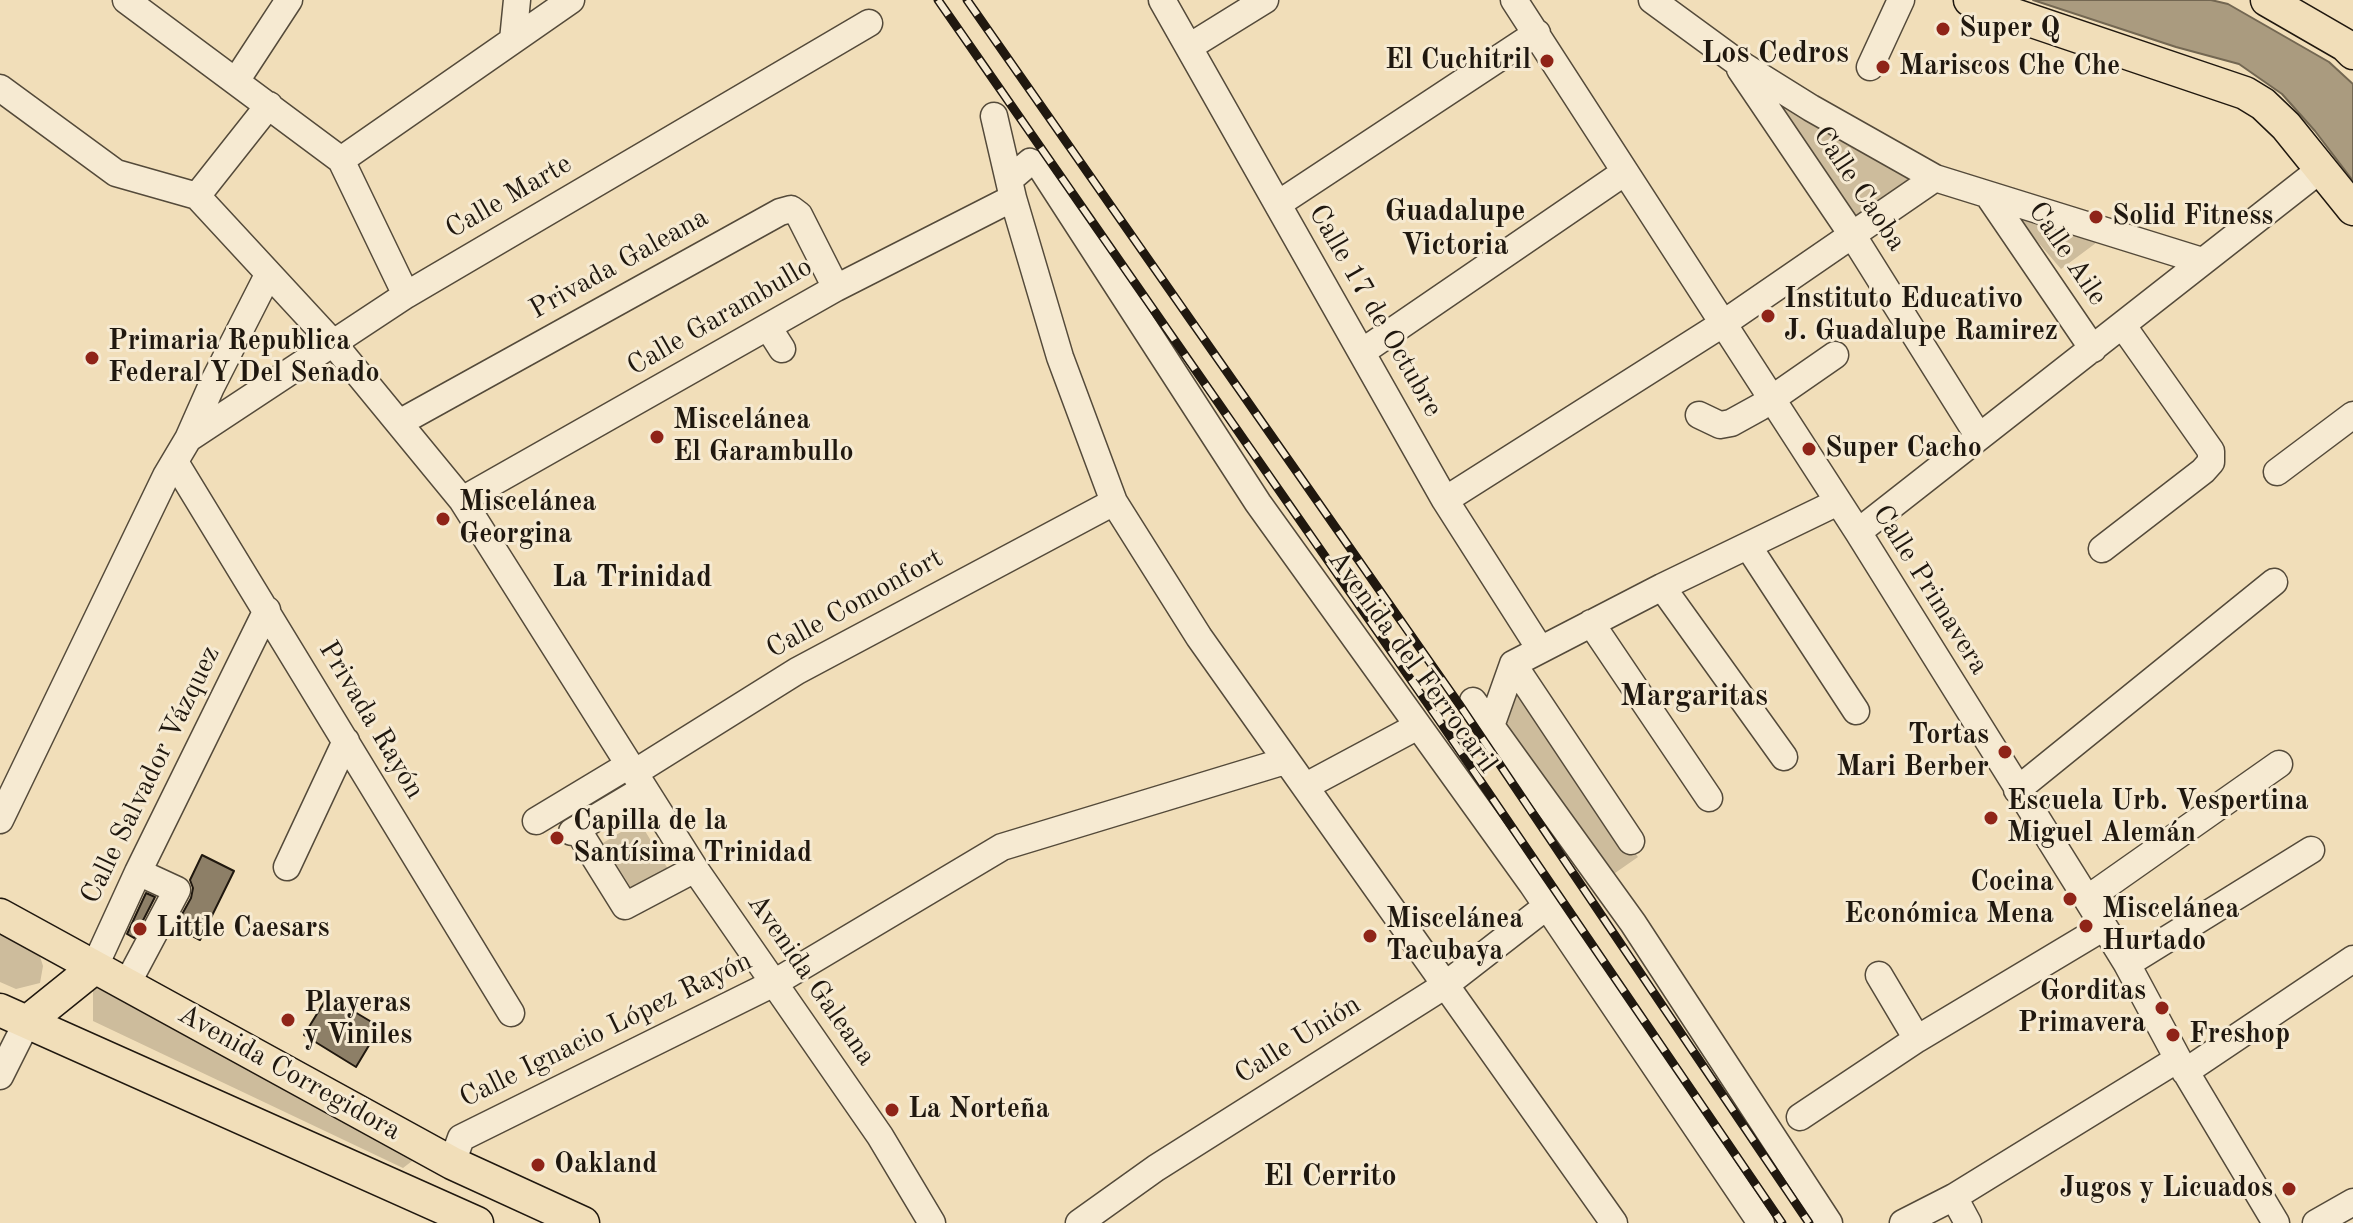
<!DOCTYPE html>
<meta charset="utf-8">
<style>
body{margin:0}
canvas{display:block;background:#f1deb9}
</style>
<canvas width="2353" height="1223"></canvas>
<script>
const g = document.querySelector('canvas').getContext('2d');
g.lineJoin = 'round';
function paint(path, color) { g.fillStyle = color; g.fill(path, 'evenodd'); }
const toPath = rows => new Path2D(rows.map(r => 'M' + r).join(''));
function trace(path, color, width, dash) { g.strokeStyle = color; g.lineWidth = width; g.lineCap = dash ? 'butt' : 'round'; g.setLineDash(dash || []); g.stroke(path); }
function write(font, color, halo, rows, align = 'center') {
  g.font = font + ' "Old Standard TT",serif'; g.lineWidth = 6; g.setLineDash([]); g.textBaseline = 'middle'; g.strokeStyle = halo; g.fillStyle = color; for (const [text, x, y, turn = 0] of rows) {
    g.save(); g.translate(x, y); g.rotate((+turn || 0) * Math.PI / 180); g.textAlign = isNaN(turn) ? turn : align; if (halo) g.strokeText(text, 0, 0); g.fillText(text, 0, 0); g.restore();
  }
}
const green = toPath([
 [1744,69,1921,179,1855,226],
 [2007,206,2100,240,2061,269],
 [1514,677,1638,857,1605,880,1501,729],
 [639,821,668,869,633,891,603,843],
 [0,927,37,947,43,966,40,983,16,989,0,982],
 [93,986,416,1158,403,1168,93,1021]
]);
const water = toPath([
 [2033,0,2211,0,2228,4,2329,62,2353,84,2353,181,2315,131,2282,94,2239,64,2176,47,2033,0]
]);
const building = toPath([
 [202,855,234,871,200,940,175,927,191,898,193,888,190,880,202,855],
 [146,893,155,897,134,938,127,934,146,893],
 [328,996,380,1027,356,1067,304,1035,328,996]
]);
const minor = toPath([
 [126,0,341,160,406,295],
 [1162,0,1445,500,1540,649],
 [1514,0,1858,532,2087,899,2127,964,2178,1059,2276,1223],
 [1652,0,1734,60,1811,108,1935,178,2202,261],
 [513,40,517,0],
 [1189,47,1265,0],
 [1870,67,1901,0],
 [1740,69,1853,236,1979,437],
 [236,81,289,0],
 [0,88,116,173,197,196,333,343,462,500,695,869,880,1136,932,1223],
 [994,116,1013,198,1060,357,1114,502,1199,637,1614,1223],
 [341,160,571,0],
 [1009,180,1030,162,1040,166,1258,503,1532,884,1761,1223],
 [1988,195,2093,349],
 [197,196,269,105],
 [1278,204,1537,33],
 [768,327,782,349],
 [1362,352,1625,172],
 [1699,415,1720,425,1731,423,1760,407,1835,355],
 [399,423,780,212,791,209,799,215,836,288],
 [188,439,406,295,869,23],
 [175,462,511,1013],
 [2277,472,2353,415],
 [462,500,836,288,1013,198],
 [1445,500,1724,323,1935,178],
 [1858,532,2321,169],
 [1748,546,1856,711],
 [2102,549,2203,471,2211,462,2211,451,2123,326],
 [1662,587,1784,757],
 [1591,623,1709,798],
 [1513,664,1662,587,1838,502],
 [1513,664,1631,841],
 [1473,701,1633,923,1829,1223],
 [1491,726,1513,664],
 [634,773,797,671,1114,502],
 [1306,786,1418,726],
 [2017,790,2274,582],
 [0,820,166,476,188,439,211,387,268,275],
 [536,821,629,765],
 [572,832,644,789],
 [582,837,625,906,695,869],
 [287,867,346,741],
 [2087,899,2279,764],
 [2127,964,2311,850],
 [94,968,138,872,267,610],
 [1879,975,1917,1039],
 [127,984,177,890,138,872],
 [2185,1072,2353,959],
 [0,1076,27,1022],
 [1800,1117,1917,1039,2104,927],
 [452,1163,461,1138,774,983,1002,847,1285,761],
 [1954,1197,1968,1223],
 [1079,1223,1156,1168,1444,986,1547,906],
 [1903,1223,1954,1197,2178,1059],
 [2316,1223,2353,1202]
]);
const major = toPath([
 [1970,0,2245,93,2263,104,2286,126,2353,209],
 [2267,0,2345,45,2353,53],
 [0,915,452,1163,583,1223],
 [0,1010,477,1223],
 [27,1022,94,968]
]);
const rail = toPath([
 [938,0,1441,723,1782,1223],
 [967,0,1459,704,1809,1223]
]);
const markers = [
 [1943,29,8,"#8f2418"],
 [1547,61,8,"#8f2418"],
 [1883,67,8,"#8f2418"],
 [2096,217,8,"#8f2418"],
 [1768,316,8,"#8f2418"],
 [92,358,8,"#8f2418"],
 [657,437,8,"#8f2418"],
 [1809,449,8,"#8f2418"],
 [443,519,8,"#8f2418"],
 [2005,752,8,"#8f2418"],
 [1991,818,8,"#8f2418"],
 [557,838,8,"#8f2418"],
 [2070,899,8,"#8f2418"],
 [2086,926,8,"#8f2418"],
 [140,929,8,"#8f2418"],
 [1370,936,8,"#8f2418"],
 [2162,1008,8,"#8f2418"],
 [288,1020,8,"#8f2418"],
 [2173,1035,8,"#8f2418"],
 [892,1110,8,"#8f2418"],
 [538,1165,8,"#8f2418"],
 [2289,1189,8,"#8f2418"]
];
const poiNames = [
 ["Super Q",1959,29],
 ["El Cuchitril",1531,61,"right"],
 ["Mariscos Che Che",1899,67],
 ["Solid Fitness",2112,217],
 ["Instituto Educativo",1784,300],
 ["J. Guadalupe Ramirez",1784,332],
 ["Primaria Republica",108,342],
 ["Federal Y Del Senado",108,374],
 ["Miscelánea",673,421],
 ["El Garambullo",673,453],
 ["Super Cacho",1825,449],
 ["Miscelánea",459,503],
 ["Georgina",459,535],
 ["Tortas",1989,736,"right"],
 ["Mari Berber",1989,768,"right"],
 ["Escuela Urb. Vespertina",2007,802],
 ["Miguel Alemán",2007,834],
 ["Capilla de la",573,822],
 ["Santísima Trinidad",573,854],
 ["Cocina",2054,883,"right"],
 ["Económica Mena",2054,915,"right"],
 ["Miscelánea",2102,910],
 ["Hurtado",2102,942],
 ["Miscelánea",1386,920],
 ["Tacubaya",1386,952],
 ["Little Caesars",156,929],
 ["Gorditas",2146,992,"right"],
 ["Primavera",2146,1024,"right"],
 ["Playeras",304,1004],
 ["y Viniles",304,1036],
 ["Freshop",2189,1035],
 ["La Norteña",908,1110],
 ["Oakland",554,1165],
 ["Jugos y Licuados",2273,1189,"right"]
];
const streetNames = [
 ["Calle Caoba",1859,189,56],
 ["Calle Marte",509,197,-30],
 ["Calle Aile",2067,254,56],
 ["Privada Galeana",619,264,-29],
 ["Calle 17 de Octubre",1375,311,60],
 ["Calle Garambullo",720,317,-30],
 ["Calle Primavera",1930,590,58],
 ["Calle Comonfort",855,604,-29],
 ["Avenida del Ferrocaril",1412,662,54],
 ["Privada Rayón",371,720,59],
 ["Calle Salvador Vázquez",151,775,-64],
 ["Avenida Galeana",811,980,55],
 ["Calle Ignacio López Rayón",606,1030,-26],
 ["Calle Unión",1298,1040,-32],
 ["Avenida Corregidora",289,1073,29]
];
const neighbourhoodNames = [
 ["Los Cedros",1775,54],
 ["Guadalupe",1455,212],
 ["Victoria",1455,246],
 ["La Trinidad",632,578],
 ["Margaritas",1694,697],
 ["El Cerrito",1330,1177]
];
paint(green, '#cdbc9c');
paint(water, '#aa9b7f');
trace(water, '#736752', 2);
paint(building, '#8d7f67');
trace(building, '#20180f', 2);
trace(minor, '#544a3a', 29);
trace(major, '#20180f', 35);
trace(minor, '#f6ead2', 26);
trace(major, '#f1deb9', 32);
trace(rail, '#20180f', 9);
trace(rail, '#f6ead2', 6, [18]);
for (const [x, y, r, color] of markers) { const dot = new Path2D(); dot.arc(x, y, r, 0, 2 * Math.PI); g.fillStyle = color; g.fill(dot); trace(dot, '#f6ead2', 3); }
write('bold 28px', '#20180f', '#f6ead2', poiNames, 'left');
write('28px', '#20180f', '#f6ead2', streetNames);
write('bold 30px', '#20180f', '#f6ead2', neighbourhoodNames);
</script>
